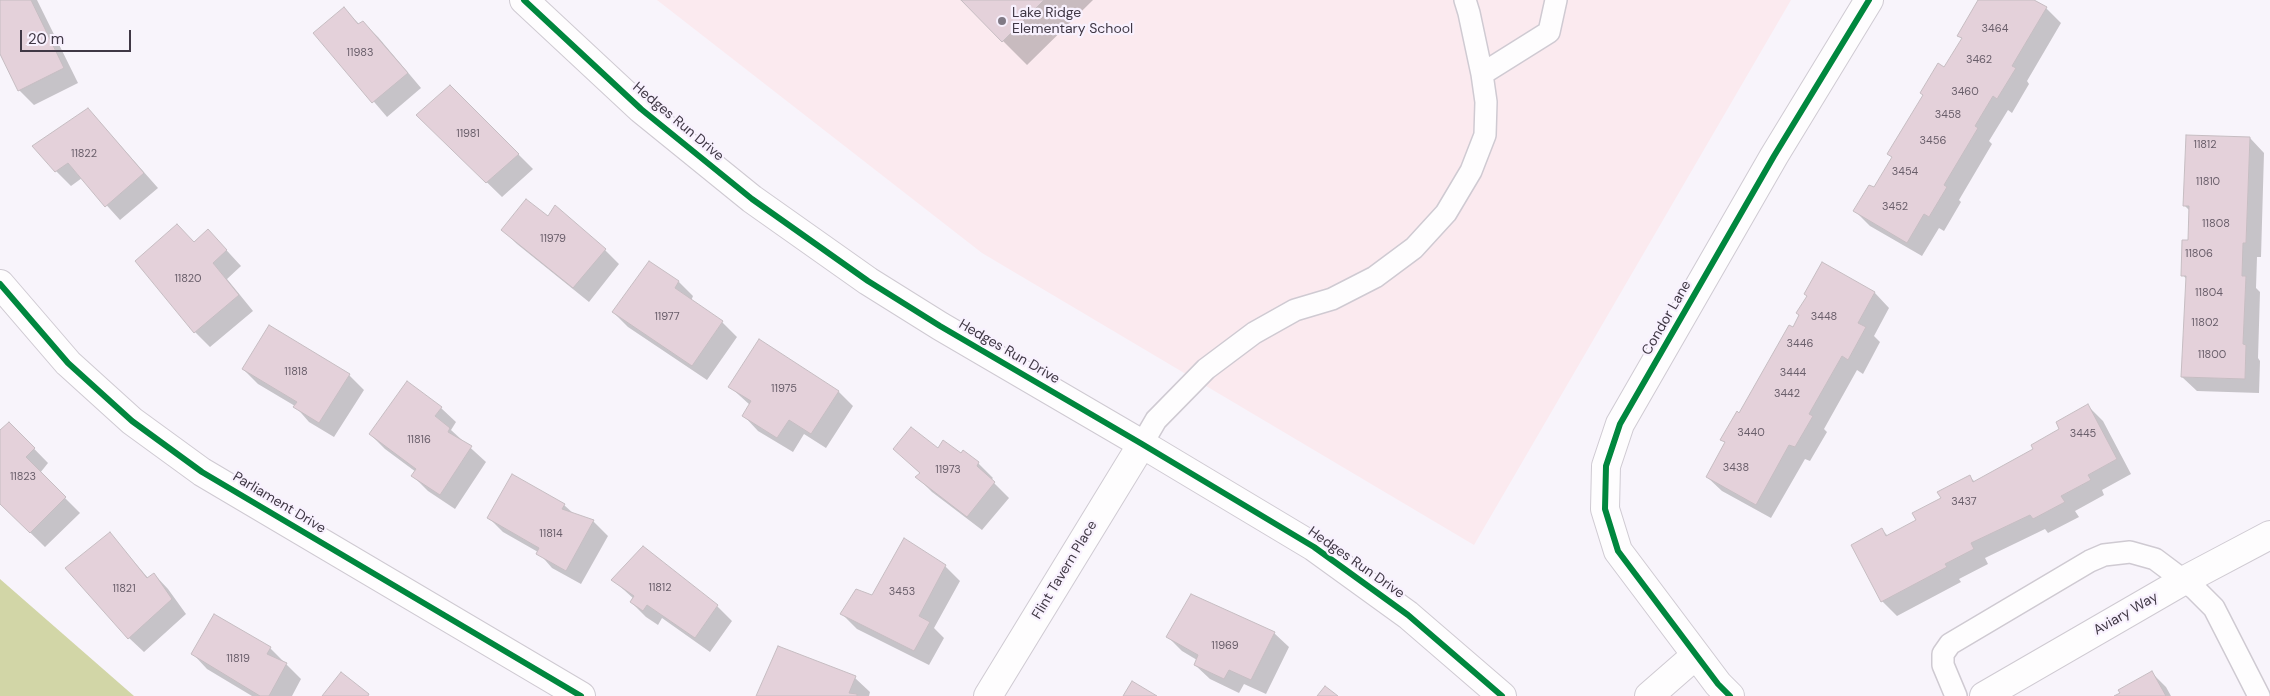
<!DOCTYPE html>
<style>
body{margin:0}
#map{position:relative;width:2270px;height:696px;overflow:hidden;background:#f8f4fb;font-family:"DM Sans",sans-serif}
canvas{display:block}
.scale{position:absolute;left:20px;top:30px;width:111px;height:22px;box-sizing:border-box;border:2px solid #403845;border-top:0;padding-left:6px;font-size:15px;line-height:18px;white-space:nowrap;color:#403845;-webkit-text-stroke:4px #f8f1fe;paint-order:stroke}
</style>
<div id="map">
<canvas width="2270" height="696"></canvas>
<div class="scale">20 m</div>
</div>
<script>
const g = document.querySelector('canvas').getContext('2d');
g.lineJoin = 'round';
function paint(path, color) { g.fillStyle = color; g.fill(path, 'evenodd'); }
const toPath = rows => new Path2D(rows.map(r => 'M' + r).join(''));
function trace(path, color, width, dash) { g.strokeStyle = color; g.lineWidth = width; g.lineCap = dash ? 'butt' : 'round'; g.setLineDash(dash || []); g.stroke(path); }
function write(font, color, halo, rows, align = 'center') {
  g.font = font + ' "DM Sans",sans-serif'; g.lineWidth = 4.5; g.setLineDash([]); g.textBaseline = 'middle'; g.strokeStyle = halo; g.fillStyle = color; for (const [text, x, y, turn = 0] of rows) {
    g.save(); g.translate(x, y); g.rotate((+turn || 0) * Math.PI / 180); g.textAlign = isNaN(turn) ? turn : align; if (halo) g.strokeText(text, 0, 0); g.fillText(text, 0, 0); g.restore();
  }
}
const education = toPath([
 [657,0,1791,0,1474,545,982,253]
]);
const forest = toPath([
 [0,579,134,696,0,696]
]);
const shadow = toPath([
 [0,0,37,0,78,83,34,105,19,90,0,54],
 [962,0,1093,0,1027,65],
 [1980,0,2032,0,2046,8,2061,23,2027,81,2029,84,2012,113,2008,110,1989,141,1992,144,1959,200,1961,202,1944,231,1939,228,1922,256,1870,226,1855,211,1874,189,1893,158,1889,154,1963,39,1959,35],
 [344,9,360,25,363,23,378,37,421,88,387,117,315,33],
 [450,86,533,169,502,197,432,129],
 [88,109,158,188,120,220,82,178,71,186,56,171],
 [2250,138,2264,153,2261,257,2257,257,2256,288,2260,292,2258,358,2260,361,2259,393,2197,391,2182,377,2187,280,2183,275,2189,241,2190,211,2185,206],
 [548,217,605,250,619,264,589,302,517,244,502,229],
 [208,230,241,266,227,279,253,311,210,347,195,332,137,261,194,243],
 [649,262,679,282,693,296,691,301,722,322,737,337,707,380,628,327,613,312],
 [1822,264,1875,293,1889,308,1874,336,1880,342,1863,374,1857,370,1824,429,1827,432,1810,461,1805,459,1771,518,1722,491,1707,477,1726,444,1722,439,1740,415,1793,328],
 [269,327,349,375,364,390,334,437,309,422,295,406,258,384,243,369],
 [729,386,839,392,853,406,826,448,804,434,793,452,758,431,744,416,750,405],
 [2088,406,2103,421,2131,474,2102,490,2104,495,2075,511,2079,517,2048,533,2045,529,1985,558,1988,564,1959,579,1961,582,1897,616,1882,601,1882,530,1888,536,1917,521,1969,476,1975,482,2035,450],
 [441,408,456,422,451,430,486,462,455,509,428,491,413,476,416,472,385,449,370,434],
 [9,423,48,463,40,473,80,513,45,547,0,503,0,432],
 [938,450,961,454,978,463,993,478,991,480,1009,498,982,530,932,492,917,477,921,474,910,464],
 [564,505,574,514,593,521,608,536,581,584,552,568,538,552,503,532,488,517],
 [110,534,148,578,154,574,168,589,186,614,144,652,129,638],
 [945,566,960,581,934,628,944,638,929,665,857,629,842,614,872,597],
 [613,580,717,606,732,621,710,652,662,618,658,625,646,617,631,602,634,599],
 [215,616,270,648,301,679,292,696,252,696,207,669,193,654],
 [1274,633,1289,647,1266,694,1244,684,1239,693,1210,679,1195,665,1197,660,1182,651,1167,636],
 [2151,672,2166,687,2171,696,2117,696],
 [855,678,870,692,869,696,757,696]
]);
const building = toPath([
 [0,0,31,0,64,68,18,91,0,54,0,0],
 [961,0,1044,0,1002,42,961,0],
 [1978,0,2034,0,2047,7,2012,66,2016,68,1997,99,1993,96,1975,126,1978,128,1944,185,1947,187,1929,217,1924,214,1907,243,1853,211,1869,185,1874,187,1892,157,1887,154,1923,95,1920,93,1938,63,1944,67,1962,38,1957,36,1978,0],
 [344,7,358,24,363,21,408,73,372,103,313,33,344,7],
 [450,85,519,154,486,183,416,115,450,85],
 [88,108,144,173,105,207,68,163,55,172,32,146,88,108],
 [2186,135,2250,137,2246,243,2243,243,2242,276,2246,276,2243,344,2246,345,2245,379,2181,377,2186,276,2181,276,2182,240,2188,240,2189,206,2183,206,2186,135],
 [526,199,548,216,555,205,606,249,573,288,501,230,526,199],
 [177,224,194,242,208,229,227,250,213,263,239,295,194,333,135,261,177,224],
 [649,261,679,281,675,288,723,321,692,366,612,312,649,261],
 [1822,262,1875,292,1858,323,1866,327,1848,360,1842,356,1809,414,1813,416,1795,447,1789,445,1756,505,1706,477,1725,442,1720,440,1737,411,1739,413,1789,325,1793,327,1799,315,1796,313,1807,296,1804,294,1822,262],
 [269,325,350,374,319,423,293,407,297,402,242,369,269,325],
 [759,339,839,391,811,434,789,420,777,438,742,416,751,401,728,387,759,339],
 [407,381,442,407,435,416,450,428,448,432,472,446,440,495,411,476,416,469,369,434,407,381],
 [2088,404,2117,459,2088,475,2091,480,2061,496,2065,502,2033,519,2030,515,1971,543,1974,549,1945,564,1947,567,1881,602,1851,545,1882,528,1886,536,1916,520,1912,513,1941,498,1937,492,1970,475,1973,482,2033,449,2031,445,2059,429,2056,422,2088,404],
 [9,422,35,448,26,457,66,497,30,533,0,504,0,430,9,422],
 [911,427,938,448,943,440,961,453,963,450,979,462,977,466,995,482,967,517,915,477,920,473,893,449,911,427],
 [512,474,565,504,562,509,594,520,566,571,536,554,539,548,487,518,512,474],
 [110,532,147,578,154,573,172,599,128,639,65,568,110,532],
 [904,538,946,565,919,616,930,622,914,651,840,614,856,589,872,595,904,538],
 [643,546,718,605,695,638,647,605,643,611,630,602,634,596,611,580,643,546],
 [1191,594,1275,632,1251,680,1229,670,1224,679,1194,665,1198,655,1166,637,1191,594],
 [214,614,271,647,267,654,287,663,269,696,260,696,191,654,214,614],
 [778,646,856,676,849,693,857,694,857,696,756,696,778,646],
 [2152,671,2166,696,2114,696,2120,693,2118,690,2152,671],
 [341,672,369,694,368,696,322,696,341,672],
 [1132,681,1157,696,1123,696,1132,681],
 [1325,686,1338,696,1317,696,1325,686]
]);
const service = toPath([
 [1482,74,1549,32,1556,0],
 [1142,444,1156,420,1206,369,1254,333,1295,310,1332,299,1375,277,1414,248,1446,213,1471,171,1485,135,1486,102,1482,74,1469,13,1465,0],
 [1956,696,1943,665,1943,654,1950,644,2090,561,2104,555,2130,552,2155,559,2195,589,2214,608,2259,696]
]);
const minor = toPath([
 [0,284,68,363,132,421,202,472,581,696],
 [988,696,1142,444,1314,547,1408,615,1502,696],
 [1649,696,1696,655],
 [1730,696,1718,684,1618,551,1605,509,1606,466,1620,424,1774,156,1869,0],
 [1984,696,2183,581,2270,535]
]);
const tertiary = toPath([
 [524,0,641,109,752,199,868,281,940,326,1142,444]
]);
const cycleway = toPath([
 [524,0,641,109,752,199,868,281,940,326,1142,444,1314,547,1408,615,1502,696],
 [0,284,68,363,132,421,202,472,581,696],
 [1730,696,1718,684,1618,551,1605,509,1606,466,1620,424,1774,156,1869,0]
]);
const markers = [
 [1002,21,5,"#807a85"]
];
const numberNames = [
 ["3464",1995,29],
 ["11983",360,53],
 ["3462",1979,60],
 ["3460",1965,92],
 ["3458",1948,115],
 ["11981",468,134],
 ["3456",1933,141],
 ["11812",2205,145],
 ["11822",84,154],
 ["3454",1905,172],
 ["11810",2208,182],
 ["3452",1895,207],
 ["11808",2216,224],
 ["11979",553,239],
 ["11806",2199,254],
 ["11820",188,279],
 ["11804",2209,293],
 ["11977",667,317],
 ["3448",1824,317],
 ["11802",2205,323],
 ["3446",1800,344],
 ["11800",2212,355],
 ["11818",296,372],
 ["3444",1793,373],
 ["11975",784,389],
 ["3442",1787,394],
 ["3440",1751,433],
 ["3445",2083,434],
 ["11816",419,440],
 ["3438",1736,468],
 ["11973",948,470],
 ["11823",23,477],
 ["3437",1964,502],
 ["11814",551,534],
 ["11812",660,588],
 ["11821",124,589],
 ["3453",902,592],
 ["11969",1225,646],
 ["11819",238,659]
];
const poiNames = [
 ["Lake Ridge",1012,13],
 ["Elementary School",1012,29]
];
const streetNames = [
 ["Hedges Run Drive",678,122,40],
 ["Condor Lane",1667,318,-60],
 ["Hedges Run Drive",1009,352,30],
 ["Parliament Drive",279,503,31],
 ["Hedges Run Drive",1356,563,35],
 ["Flint Tavern Place",1065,570,-59],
 ["Aviary Way",2126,614,-30]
];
paint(education, '#fbeaef');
paint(forest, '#d2d6a7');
paint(shadow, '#0003');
paint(building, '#e4d1da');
trace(building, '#c6bdc2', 1);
trace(service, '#cfcad2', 24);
trace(minor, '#cfcad2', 30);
trace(tertiary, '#cfcad2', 30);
trace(service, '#fefdfe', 21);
trace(minor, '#fefdfe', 28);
trace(tertiary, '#fefdfe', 28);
trace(cycleway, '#00873e', 6);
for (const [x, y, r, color] of markers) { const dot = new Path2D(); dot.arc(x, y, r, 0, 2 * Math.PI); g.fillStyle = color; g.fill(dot); trace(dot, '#f8f1fe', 2); }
write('11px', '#695e6a', null, numberNames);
write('14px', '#403845', '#f8f1fe', poiNames, 'left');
write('14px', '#403845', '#f8f1fe', streetNames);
</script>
